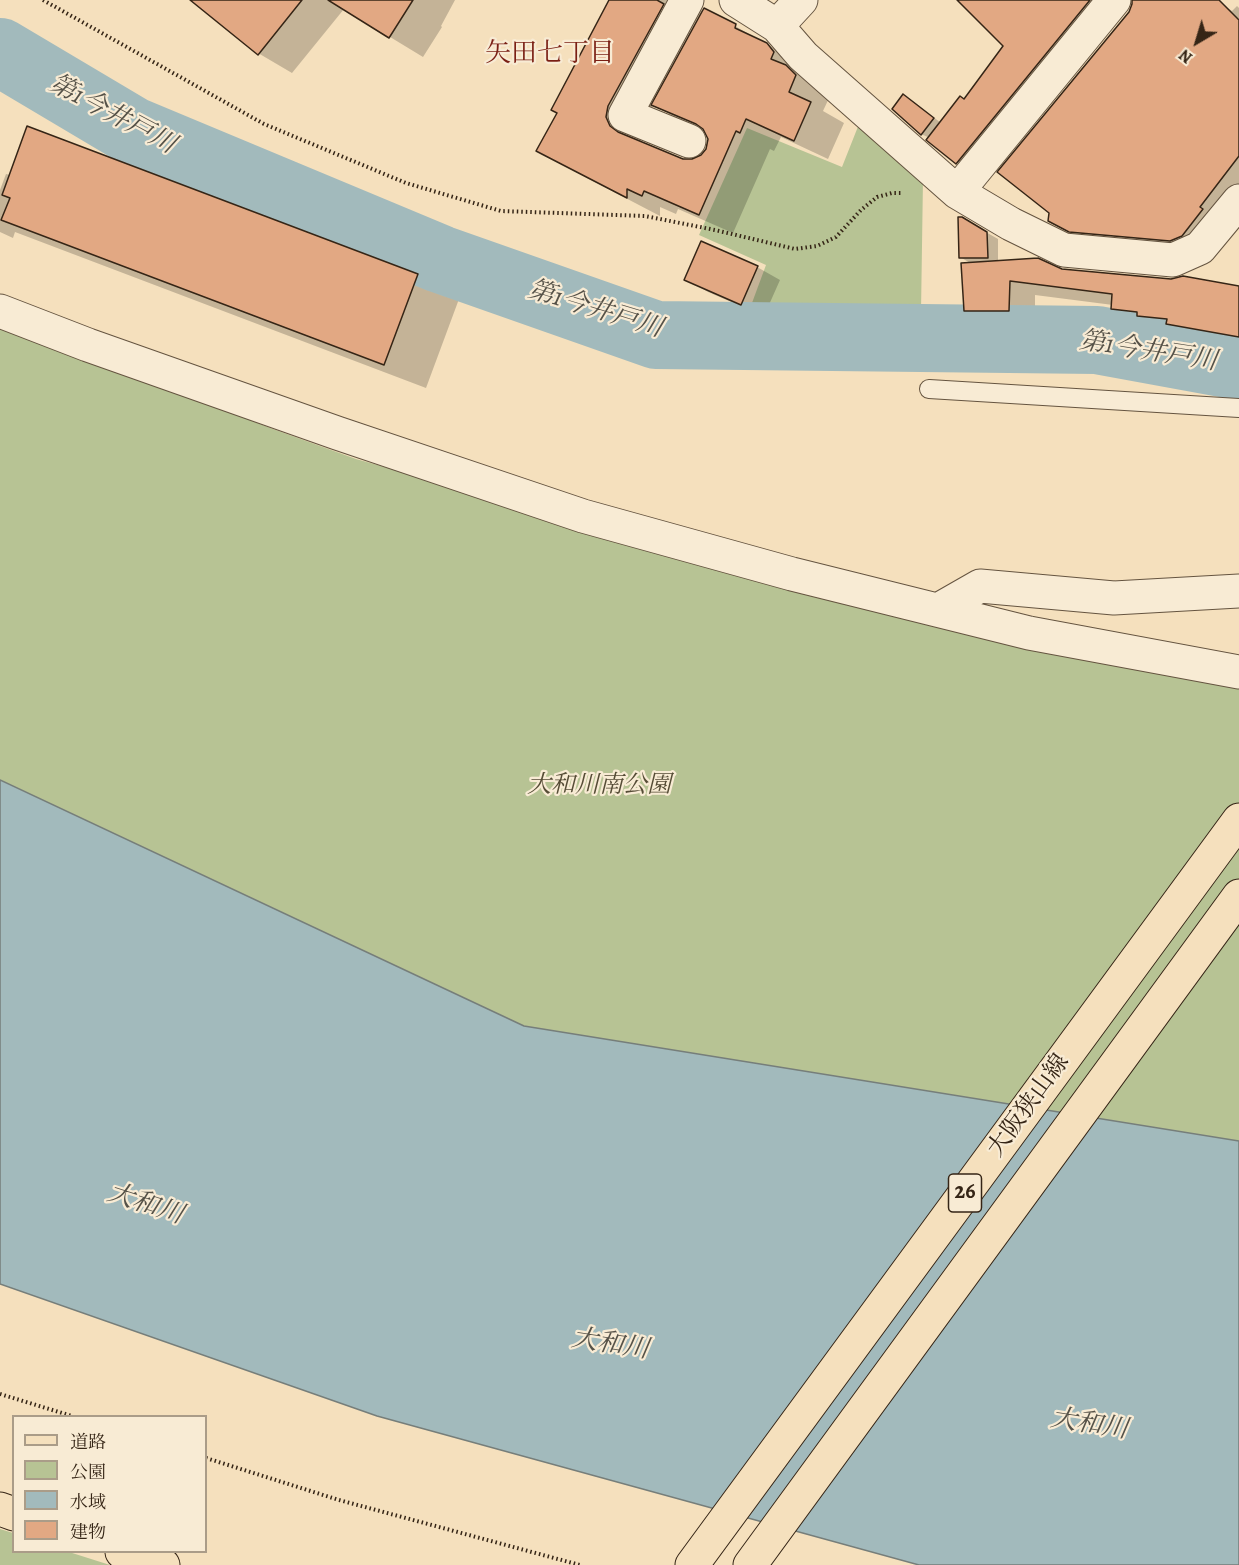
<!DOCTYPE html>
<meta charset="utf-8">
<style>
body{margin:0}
#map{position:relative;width:1239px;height:1565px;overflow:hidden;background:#f5e0bd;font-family:Alegreya,"Noto Serif JP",serif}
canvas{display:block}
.legend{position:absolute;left:12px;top:1415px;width:195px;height:138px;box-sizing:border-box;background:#f8ebd4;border:2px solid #aa9c88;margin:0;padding:8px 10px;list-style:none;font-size:18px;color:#352516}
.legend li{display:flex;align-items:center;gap:12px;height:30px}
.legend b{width:30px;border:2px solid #aa9c88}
.north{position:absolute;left:1167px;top:12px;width:60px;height:60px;-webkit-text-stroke:4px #f8ebd4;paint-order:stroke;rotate:218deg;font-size:16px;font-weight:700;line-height:24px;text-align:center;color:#352516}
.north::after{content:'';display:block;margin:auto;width:21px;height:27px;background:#352516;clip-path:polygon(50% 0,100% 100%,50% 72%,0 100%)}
</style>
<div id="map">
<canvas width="1239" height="1565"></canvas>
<ul class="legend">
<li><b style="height:8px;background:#f5e0bd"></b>道路</li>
<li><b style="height:16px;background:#b7c394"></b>公園</li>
<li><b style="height:16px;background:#a2babc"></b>水域</li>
<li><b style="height:16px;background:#e2a883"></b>建物</li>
</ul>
<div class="north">N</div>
</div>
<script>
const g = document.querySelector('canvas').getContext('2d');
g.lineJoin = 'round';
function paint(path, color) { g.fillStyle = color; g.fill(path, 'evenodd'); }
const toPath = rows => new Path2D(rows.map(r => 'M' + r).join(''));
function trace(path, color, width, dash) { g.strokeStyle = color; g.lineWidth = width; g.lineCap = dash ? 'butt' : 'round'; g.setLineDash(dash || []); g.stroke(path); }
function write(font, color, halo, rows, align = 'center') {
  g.font = font + ' Alegreya,"Noto Serif JP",serif'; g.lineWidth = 4.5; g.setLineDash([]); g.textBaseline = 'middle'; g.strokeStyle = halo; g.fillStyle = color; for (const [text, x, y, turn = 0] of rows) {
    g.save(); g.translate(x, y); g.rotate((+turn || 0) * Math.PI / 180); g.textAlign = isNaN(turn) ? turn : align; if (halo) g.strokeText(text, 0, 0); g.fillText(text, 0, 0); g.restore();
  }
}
const green = toPath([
 [861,119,923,179,921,312,782,314,749,311,766,265,699,235,747,128,842,167],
 [0,323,273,429,356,459,435,481,1239,672,1239,1141,524,1026,0,780],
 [0,1529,13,1533,14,1552,69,1552,110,1565,0,1565]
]);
const water = toPath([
 [0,780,524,1026,1239,1141,1239,1565,919,1565,377,1416,0,1284,0,780]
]);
const shadow = toPath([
 [192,0,455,0,441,26,442,27,423,57,344,9,292,73,258,53],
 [611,0,701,0,697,8,735,26,801,64,830,96,823,111,844,123,828,159,781,137,774,151,770,149,733,233,678,209,676,214,660,207,660,216,572,170,559,113],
 [653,105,687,124,706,132,709,139,708,149,702,157,692,161,682,160,642,144,640,136,642,126],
 [959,0,1115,0,974,173,957,163,930,138,921,134,904,96,914,102,941,123,964,101,1005,46],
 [1134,0,1216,0,1232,11,1237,6,1239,8,1239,188,1199,245,1088,241,1067,231],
 [6,174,417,276,459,299,426,388,15,232,13,238,0,232,0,190],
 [961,218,998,239,998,262,1062,270,1239,288,1239,335,1175,324,1179,328,1239,338,1239,346,1194,338,1184,332,1164,330,1156,325,1139,323,1112,308,1113,305,1035,295,1035,325,992,325,966,310,972,264,960,257],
 [757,267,780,280,764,316,708,292,686,279]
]);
const river = toPath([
 [0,52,133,131,440,259,656,335,1097,340,1239,366]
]);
const building = toPath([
 [190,0,302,0,258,55,190,0],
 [328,0,413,0,389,38,328,0],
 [609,0,657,0,664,4,608,106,606,117,610,126,618,132,683,159,692,159,701,155,706,149,708,139,703,129,696,124,651,105,704,8,736,24,735,28,767,43,774,52,771,59,786,65,796,75,789,92,811,102,794,141,746,119,740,133,736,131,699,215,644,191,642,196,627,189,627,198,536,151,557,113,551,110,609,0],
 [957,0,1090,0,956,164,926,140,960,96,964,99,1003,46,957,0],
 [1132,0,1219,0,1239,20,1239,156,1200,207,1203,209,1182,236,1170,241,1069,232,1048,221,1049,213,997,172,1129,12,1132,4,1132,0],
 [903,94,934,118,921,135,892,109,903,94],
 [27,126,418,274,384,365,1,220,10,198,2,195,27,126],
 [958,217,962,217,987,232,988,258,959,258,958,217],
 [701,241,758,266,741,305,684,280,701,241],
 [1038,258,1062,269,1171,279,1183,276,1239,286,1239,337,1166,324,1167,319,1137,316,1137,312,1111,309,1112,294,1010,281,1009,311,964,311,961,263,1038,258]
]);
const path = toPath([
 [43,0,264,124,406,183,501,211,645,216,715,230,795,249,817,246,836,237,861,210,877,197,892,193,901,193],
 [0,1394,72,1416],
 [206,1458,339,1500,580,1565]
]);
const lane = toPath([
 [929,389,1239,408]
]);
const street = toPath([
 [687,0,625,115,689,141],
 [736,0,777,26,803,56,957,192,1011,224,1064,250,1173,260,1200,248,1239,201],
 [777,26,801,0],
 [957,192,1114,0],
 [0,311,88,345,337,433,583,516,792,574,1029,633,1239,672],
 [938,610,980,586,1114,598,1239,591]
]);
const primary = toPath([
 [0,1509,14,1514],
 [122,1552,163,1565],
 [692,1565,1239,820],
 [750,1565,1239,896]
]);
const shields = [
 [965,1193,33]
];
const shieldNames = [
 ["26",965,1193]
];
const parkNames = [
 ["大和川南公園",599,786]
];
const streetNames = [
 ["大阪狭山線",1029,1106,-54]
];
const neighbourhoodNames = [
 ["矢田七丁目",550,55]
];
const waterNames = [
 ["第1今井戸川",112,115,28],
 ["第1今井戸川",595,310,17],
 ["第1今井戸川",1148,352,9],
 ["大和川",145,1205,18],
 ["大和川",610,1345,9],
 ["大和川",1089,1425,9]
];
paint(green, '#b7c394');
paint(water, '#a2babc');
trace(water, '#767e7a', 1.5);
paint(shadow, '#0003');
trace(river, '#a2babc', 68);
paint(building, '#e2a883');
trace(building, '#352516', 1.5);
trace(lane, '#655440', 20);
trace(street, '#655440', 35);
trace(primary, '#352516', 35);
trace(path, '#352516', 4, [1.5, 3]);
trace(lane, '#f8ebd4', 18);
trace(street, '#f8ebd4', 33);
trace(primary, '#f5e0bd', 33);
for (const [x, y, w] of shields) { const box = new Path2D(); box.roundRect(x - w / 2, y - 19, w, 38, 4.5); g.fillStyle = '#f8ebd4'; g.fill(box); trace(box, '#352516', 1.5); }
write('bold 22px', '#352516', null, shieldNames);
write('italic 24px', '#564c36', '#f8ebd4', parkNames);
write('24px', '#352516', '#f8ebd4', streetNames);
write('26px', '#7a1f14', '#f8ebd4', neighbourhoodNames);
write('italic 26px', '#565248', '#f8ebd4', waterNames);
</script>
